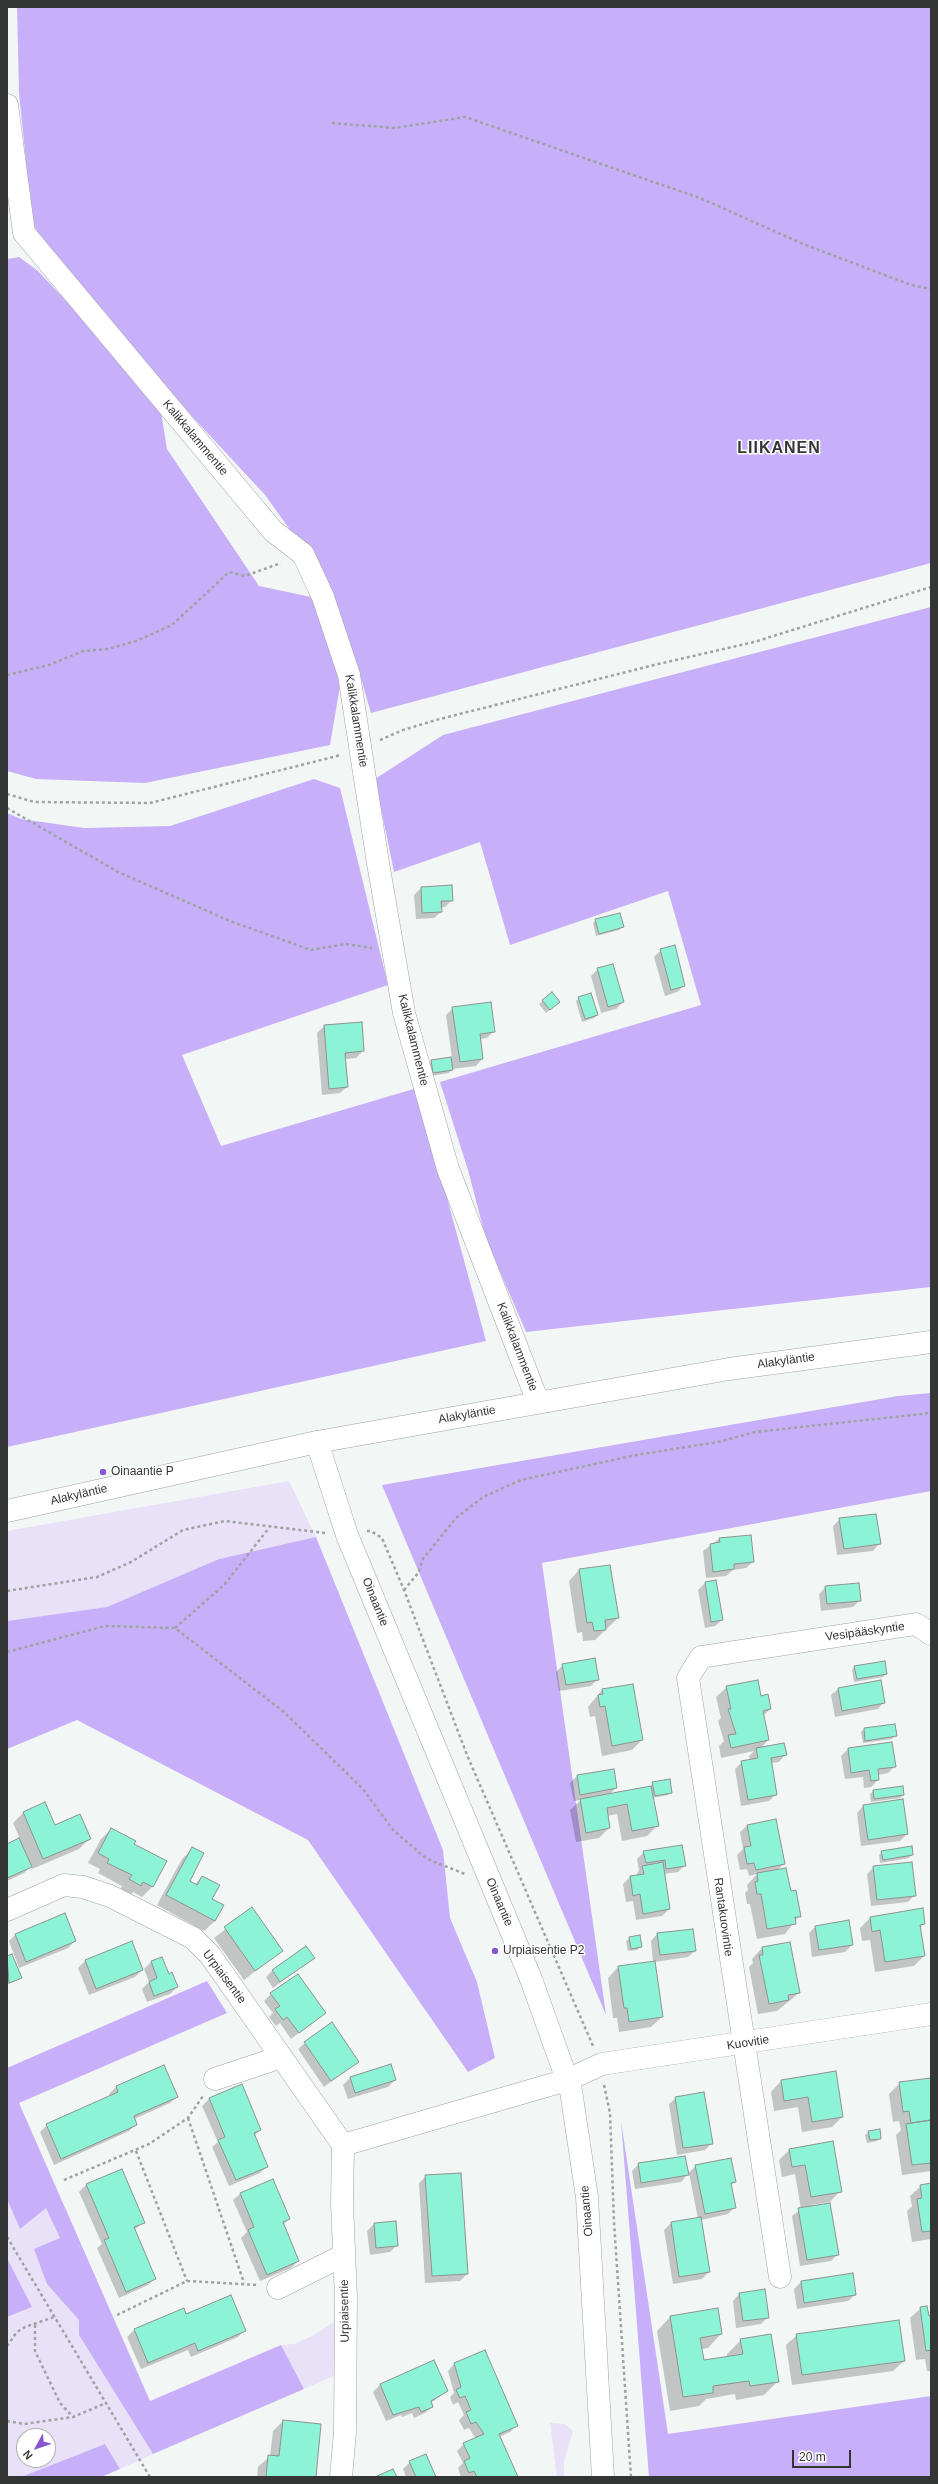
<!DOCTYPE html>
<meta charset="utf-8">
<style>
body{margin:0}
#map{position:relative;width:938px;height:2484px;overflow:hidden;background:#f2f7f6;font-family:Arial,sans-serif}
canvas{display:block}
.frame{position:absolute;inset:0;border:8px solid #343635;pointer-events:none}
.north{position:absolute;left:16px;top:2428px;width:40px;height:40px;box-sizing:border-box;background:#fff;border:1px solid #aeafae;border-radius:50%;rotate:230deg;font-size:11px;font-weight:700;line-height:16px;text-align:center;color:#343635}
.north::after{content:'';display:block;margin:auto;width:14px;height:18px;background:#8857d0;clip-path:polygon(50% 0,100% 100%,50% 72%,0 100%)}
.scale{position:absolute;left:792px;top:2450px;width:59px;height:18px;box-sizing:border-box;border:2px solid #343635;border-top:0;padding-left:5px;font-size:12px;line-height:14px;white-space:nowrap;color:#343635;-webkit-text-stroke:3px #fff;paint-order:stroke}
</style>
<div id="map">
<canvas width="938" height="2484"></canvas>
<div class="frame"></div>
<div class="north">N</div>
<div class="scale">20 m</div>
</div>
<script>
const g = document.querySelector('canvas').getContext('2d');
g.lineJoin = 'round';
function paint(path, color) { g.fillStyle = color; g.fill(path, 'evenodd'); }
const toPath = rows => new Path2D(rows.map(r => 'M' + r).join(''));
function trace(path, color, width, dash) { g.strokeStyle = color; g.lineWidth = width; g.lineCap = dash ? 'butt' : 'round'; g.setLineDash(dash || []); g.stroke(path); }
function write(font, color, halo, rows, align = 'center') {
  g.font = font + ' Arial,sans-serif'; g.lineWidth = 3; g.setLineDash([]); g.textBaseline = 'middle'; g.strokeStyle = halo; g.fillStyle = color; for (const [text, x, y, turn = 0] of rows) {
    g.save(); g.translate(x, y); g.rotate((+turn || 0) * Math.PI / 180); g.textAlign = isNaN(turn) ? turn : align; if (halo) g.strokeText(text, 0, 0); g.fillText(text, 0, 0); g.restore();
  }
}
const green = toPath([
 [289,1481,316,1537,219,1559,107,1607,7,1621,7,1531],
 [7,2199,20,2229,46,2207,60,2238,47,2284,80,2320,79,2335,153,2454,120,2469,105,2444,21,2477,7,2477,7,2317,32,2307,7,2258],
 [24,2436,48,2436,48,2460,24,2460],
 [334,2322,338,2374,304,2389,281,2345,294,2344,312,2336],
 [550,2423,565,2424,573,2431,564,2461,564,2477,557,2477]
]);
const forest = toPath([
 [17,7,931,7,931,563,371,713,355,658,306,552,265,495,100,317,45,251,32,220,19,93],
 [19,257,38,271,159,400,167,449,259,586,316,598,341,680,330,745,145,783,36,779,7,771,7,259],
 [931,607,931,1287,526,1332,486,1239,468,1170,440,1082,701,1005,668,891,510,945,480,842,394,872,375,779,443,735],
 [314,779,340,788,388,985,182,1055,221,1146,417,1088,486,1341,7,1447,7,813,21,819,84,828,170,826],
 [931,1393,931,1491,542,1563,606,2015,382,1485,898,1396],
 [316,1537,443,1850,450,1918,477,1982,495,2058,468,2072,308,1840,77,1720,7,1749,7,1621,107,1607,219,1559],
 [207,1981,227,2013,19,2103,150,2401,281,2345,304,2389,153,2454,79,2335,79,2320,47,2284,34,2249,60,2238,46,2208,20,2229,7,2199,7,2068],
 [621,2121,668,2434,931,2396,931,2477,649,2477],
 [7,2258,32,2307,7,2317],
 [105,2444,120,2469,101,2477,21,2477]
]);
const shadow = toPath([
 [421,888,452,900,445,907,441,907,441,912,434,918,416,919,414,895],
 [596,920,623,927,619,930,596,936,593,923],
 [661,950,684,986,677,992,665,996,654,957],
 [598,969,623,1002,616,1009,601,1013,591,976],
 [552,993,556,1005,546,1013,539,1004],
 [579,998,597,1015,594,1018,582,1022,576,1001],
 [453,1008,494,1031,487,1038,480,1039,482,1059,476,1066,452,1069,449,1073,430,1076,428,1064,432,1061,452,1058,446,1015],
 [361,1023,363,1051,356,1058,345,1059,347,1087,340,1093,322,1095,317,1033,324,1026],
 [840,1519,879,1544,873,1551,837,1555,833,1526],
 [719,1539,753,1562,746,1568,733,1570,726,1576,706,1578,703,1551],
 [610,1566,618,1618,595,1640,583,1641,582,1632,577,1633,569,1581,579,1570],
 [705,1583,722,1620,715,1626,705,1628,698,1590],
 [826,1587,860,1600,853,1607,821,1611,819,1594],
 [563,1665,598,1679,591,1686,559,1691,556,1672],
 [855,1666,886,1674,883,1677,854,1682,852,1670],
 [727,1687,760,1697,770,1709,763,1716,768,1740,760,1749,785,1755,779,1762,771,1763,776,1794,769,1801,741,1806,735,1769,742,1762,750,1760,749,1756,754,1751,721,1758,719,1746,724,1741,718,1721,721,1718,716,1697],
 [838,1689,884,1702,878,1709,835,1717,831,1695],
 [602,1690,642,1740,632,1750,602,1756,595,1716,590,1717,588,1707],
 [864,1729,895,1736,892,1739,863,1743,861,1732],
 [848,1749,895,1766,888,1773,878,1775,878,1780,871,1787,864,1788,863,1777,845,1779,841,1756],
 [577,1776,616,1788,609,1795,650,1787,653,1783,671,1792,668,1795,652,1798,657,1826,647,1836,622,1841,617,1814,607,1816,609,1828,599,1838,576,1842,570,1810,581,1800,574,1801,570,1783],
 [902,1787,903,1795,900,1798,871,1802,870,1794,873,1791],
 [45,1804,54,1826,90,1838,79,1849,32,1869,31,1866,24,1873,7,1881,7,1845,20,1839,13,1823,23,1813],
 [863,1806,907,1834,900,1841,861,1846,857,1813],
 [747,1826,784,1864,776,1871,799,1916,785,1934,757,1939,750,1904,747,1904,745,1893,748,1890,747,1885,757,1874,749,1876,747,1869,740,1870,737,1855,743,1849,740,1832],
 [111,1829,133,1845,153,1886,142,1897,133,1892,130,1896,120,1890,122,1886,98,1873,100,1869,88,1863,101,1839],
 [193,1848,189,1881,195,1884,202,1877,211,1899,215,1921,204,1931,157,1905,182,1859],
 [644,1852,684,1866,678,1872,664,1874,669,1909,662,1916,636,1920,633,1901,626,1902,623,1884,630,1877,636,1876,639,1870,637,1859],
 [882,1852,912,1855,909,1858,880,1863,879,1855],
 [874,1867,915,1895,908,1902,871,1906,867,1874],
 [252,1909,281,1951,244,1980,214,1938],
 [870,1918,924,1924,920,1928,924,1956,914,1966,875,1972,870,1940,862,1941,860,1928],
 [815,1927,852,1945,845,1952,812,1957,809,1933],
 [657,1934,695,1951,688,1957,654,1962,662,2017,651,2027,619,2032,617,2018,613,2018,608,1978,618,1967,653,1962,651,1941],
 [15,1935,75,1941,68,1948,19,1968,9,1941],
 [630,1938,641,1946,637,1950,628,1951,626,1941],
 [131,1943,142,1970,135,1977,89,1995,78,1968,85,1961],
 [789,1943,799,1993,777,2011,758,2014,749,1967,753,1963,752,1959,762,1948],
 [11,1955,21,1978,7,1985,7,1957],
 [161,1958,168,1975,177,1987,170,1994,147,2002,142,1989,149,1982,144,1969,151,1962],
 [313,1958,273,1988,266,1977,273,1970],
 [271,1994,325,2013,291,2039,280,2023,276,2026,269,2017,273,2013,264,2001],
 [305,2043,358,2061,324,2087,298,2049],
 [163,2066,177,2097,170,2103,134,2119,136,2124,129,2131,54,2165,40,2132,47,2125,110,2096,109,2094,116,2087],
 [835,2072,842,2117,832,2127,802,2132,798,2107,774,2111,771,2092,781,2081],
 [350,2078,395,2080,388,2087,348,2099,343,2085],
 [931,2079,931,2171,902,2175,896,2135,901,2130,899,2121,893,2122,889,2094,900,2083],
 [241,2085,260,2130,254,2136,267,2166,260,2173,229,2186,212,2147,218,2142,202,2106,209,2099],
 [676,2098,712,2143,705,2150,677,2155,669,2104],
 [869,2132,880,2138,877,2141,867,2143,865,2135],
 [789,2150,840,2191,830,2202,811,2205,837,2255,831,2261,800,2266,792,2216,801,2209,795,2174,782,2177,779,2160],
 [639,2164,687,2174,696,2166,735,2182,730,2186,735,2207,728,2214,701,2220,709,2272,702,2279,673,2284,664,2230,671,2223,698,2219,689,2173,681,2182,635,2189,632,2171],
 [121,2170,144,2222,134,2230,155,2278,148,2285,119,2298,97,2248,102,2244,79,2192,86,2185],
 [426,2176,467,2274,460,2281,425,2283,419,2183],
 [273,2180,289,2219,283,2225,298,2261,291,2268,260,2281,241,2238,247,2232,233,2200,240,2194],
 [931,2184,931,2239,912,2242,907,2211,912,2206,910,2196,921,2186],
 [374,2224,397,2245,390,2252,370,2255,367,2231],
 [801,2282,855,2295,848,2301,797,2309,794,2289],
 [739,2294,768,2317,761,2324,736,2328,733,2301],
 [921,2308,928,2317,931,2316,931,2371,927,2371,925,2359,916,2360,910,2318],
 [183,2309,186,2316,245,2330,238,2337,191,2357,188,2350,141,2369,127,2337,134,2330],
 [670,2317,721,2334,708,2348,701,2349,703,2361,727,2357,727,2354,741,2340,778,2381,764,2395,736,2400,735,2394,706,2399,699,2406,670,2411,657,2331],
 [797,2335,904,2361,893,2371,792,2385,786,2345],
 [434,2361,447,2391,431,2403,432,2407,425,2413,414,2418,412,2413,402,2417,401,2415,386,2421,373,2392,380,2385],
 [454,2364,517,2425,510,2432,499,2437,517,2477,461,2477,458,2468,463,2463,457,2451,464,2444,476,2439,469,2428,464,2430,459,2420,464,2415,458,2402,453,2405,450,2397,454,2393,448,2371],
 [283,2421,315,2477,257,2477,258,2467,270,2456,273,2431],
 [410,2462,435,2477,406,2477,403,2469]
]);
const building = toPath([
 [452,885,453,901,441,901,442,912,422,913,421,887,452,885],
 [620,913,624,927,599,934,595,919,620,913],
 [675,945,685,986,671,990,660,949,675,945],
 [613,964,624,1002,608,1007,597,968,613,964],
 [552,992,560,1002,550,1010,542,1000,552,992],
 [591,993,598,1015,585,1019,578,997,591,993],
 [491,1002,495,1032,480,1034,483,1059,460,1062,452,1007,491,1002],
 [362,1022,364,1051,345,1053,348,1087,329,1089,324,1025,362,1022],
 [451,1057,453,1070,433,1073,431,1060,451,1057],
 [876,1514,881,1544,844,1549,839,1518,876,1514],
 [751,1535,754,1562,734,1564,734,1569,713,1572,710,1544,720,1542,719,1538,751,1535],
 [610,1565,619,1618,605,1620,606,1630,594,1631,592,1622,587,1623,579,1569,610,1565],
 [716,1580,723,1620,711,1622,705,1582,716,1580],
 [859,1583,861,1601,827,1604,825,1586,859,1583],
 [595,1658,599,1680,566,1685,562,1664,595,1658],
 [885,1661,887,1674,857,1679,854,1666,885,1661],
 [758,1680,761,1696,768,1694,771,1709,763,1711,769,1740,731,1748,728,1735,736,1734,728,1709,731,1709,726,1686,758,1680],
 [881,1680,885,1703,842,1711,838,1688,881,1680],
 [633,1684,643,1740,612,1746,605,1706,600,1707,598,1695,603,1694,602,1689,633,1684],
 [895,1724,897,1736,865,1741,864,1728,895,1724],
 [892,1742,896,1767,878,1769,879,1780,871,1781,869,1770,851,1773,848,1748,892,1742],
 [784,1743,787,1755,771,1758,777,1795,748,1800,741,1761,758,1758,756,1748,784,1743],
 [614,1769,617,1788,580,1795,577,1775,614,1769],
 [670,1779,672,1793,655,1796,652,1782,670,1779],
 [651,1786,659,1826,632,1831,627,1804,607,1808,610,1828,586,1833,580,1799,651,1786],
 [903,1786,904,1795,874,1799,873,1790,903,1786],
 [903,1799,908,1834,868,1840,863,1805,903,1799],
 [45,1802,55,1825,80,1814,91,1839,43,1859,23,1812,45,1802],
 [776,1819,785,1864,756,1870,754,1863,747,1864,744,1847,751,1846,747,1825,776,1819],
 [111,1828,136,1841,134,1844,167,1861,153,1887,143,1882,141,1886,129,1879,132,1875,107,1863,109,1859,98,1853,111,1828],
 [19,1838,32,1867,7,1878,7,1844,19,1838],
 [682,1845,686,1866,666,1869,665,1860,646,1863,643,1851,682,1845],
 [912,1846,913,1855,883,1860,881,1851,912,1846],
 [192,1847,204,1853,190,1881,197,1885,202,1876,220,1885,212,1899,224,1905,215,1921,166,1895,192,1847],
 [663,1862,670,1909,643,1914,640,1894,633,1896,630,1876,644,1874,642,1866,663,1862],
 [912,1862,916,1896,877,1900,873,1866,912,1862],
 [786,1868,791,1891,796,1890,801,1917,795,1917,796,1924,767,1929,761,1894,757,1894,755,1882,758,1881,757,1873,786,1868],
 [252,1907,283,1951,255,1971,224,1927,252,1907],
 [923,1908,925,1924,920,1925,925,1956,885,1962,880,1930,872,1932,870,1917,923,1908],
 [65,1913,76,1941,26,1962,15,1934,65,1913],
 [849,1920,853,1945,819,1950,815,1926,849,1920],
 [693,1929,696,1951,660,1955,657,1933,693,1929],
 [640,1935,642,1947,631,1949,629,1937,640,1935],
 [132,1941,143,1970,96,1989,85,1960,132,1941],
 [790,1942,800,1993,788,1995,789,2000,769,2004,759,1955,763,1955,762,1947,790,1942],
 [306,1946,315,1958,280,1982,272,1970,306,1946],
 [12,1954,22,1978,9,1983,7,1956,12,1954],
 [162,1957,169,1974,172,1972,178,1987,154,1996,149,1982,157,1978,151,1961,162,1957],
 [655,1961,663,2017,629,2022,627,2008,624,2008,618,1966,655,1961],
 [298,1974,326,2013,299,2033,287,2017,283,2020,275,2009,280,2006,270,1993,298,1974],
 [332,2022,359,2062,331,2081,304,2042,332,2022],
 [391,2064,396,2080,355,2093,350,2077,391,2064],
 [164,2065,178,2097,134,2116,137,2125,61,2159,46,2124,118,2092,116,2086,164,2065],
 [836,2071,843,2117,812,2122,808,2097,784,2101,781,2080,836,2071],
 [931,2078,931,2120,911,2123,909,2111,903,2112,899,2082,931,2078],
 [242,2084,261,2130,254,2133,268,2167,236,2180,218,2140,225,2137,209,2098,242,2084],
 [704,2092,713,2144,683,2148,675,2097,704,2092],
 [931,2120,931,2163,912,2165,906,2124,931,2120],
 [880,2129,881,2139,870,2140,868,2131,880,2129],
 [833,2141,842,2192,811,2197,805,2165,792,2167,789,2149,833,2141],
 [685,2156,689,2175,641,2183,638,2163,685,2156],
 [731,2158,736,2182,731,2183,736,2208,705,2214,695,2165,731,2158],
 [122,2169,145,2223,134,2227,156,2279,126,2292,104,2240,109,2238,86,2184,122,2169],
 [461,2173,468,2274,432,2276,425,2175,461,2173],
 [273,2179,290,2219,283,2222,299,2261,267,2275,248,2230,254,2227,240,2193,273,2179],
 [931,2183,931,2231,922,2232,917,2199,922,2198,920,2185,931,2183],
 [830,2203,839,2255,807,2260,798,2208,830,2203],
 [701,2217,710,2272,679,2277,671,2222,701,2217],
 [396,2221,398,2246,376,2248,374,2223,396,2221],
 [853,2273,856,2295,804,2303,801,2281,853,2273],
 [765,2289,769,2318,743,2321,739,2293,765,2289],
 [231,2295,246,2331,198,2351,195,2343,148,2363,134,2329,184,2308,186,2314,231,2295],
 [927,2306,929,2316,931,2315,931,2350,926,2351,920,2307,927,2306],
 [718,2308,722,2334,700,2338,704,2360,743,2354,740,2339,771,2334,779,2382,750,2386,749,2381,713,2386,713,2393,683,2397,670,2316,718,2308],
 [899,2320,905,2361,802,2375,796,2334,899,2320],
 [485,2350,518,2426,499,2434,518,2477,477,2477,474,2471,469,2473,464,2461,470,2458,463,2443,484,2434,476,2422,471,2424,466,2412,471,2410,465,2396,460,2398,456,2390,461,2387,454,2363,485,2350],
 [434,2360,448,2391,431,2401,433,2407,421,2412,419,2407,393,2415,380,2384,434,2360],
 [283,2420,321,2424,316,2477,266,2477,268,2455,279,2456,283,2420],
 [426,2454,436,2477,416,2477,409,2461,426,2454],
 [393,2469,397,2477,377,2477,377,2476,393,2469]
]);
const path = toPath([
 [332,123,395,128,465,117,700,198,803,244,911,285,931,289],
 [7,675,49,665,83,651,108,649,136,641,172,625,229,572,245,576,281,563],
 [380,740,403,730,436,720,654,665,754,642,931,587],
 [7,794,34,802,150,803,341,755],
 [7,808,118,872,230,921,311,950,346,944,372,948],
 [367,1531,371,1531,382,1538,404,1590,467,1755,593,2046],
 [404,1590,419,1572,422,1560,456,1518,483,1497,521,1480,636,1455,718,1442,755,1432,931,1413],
 [7,1591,97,1577,131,1562,183,1530,225,1521,325,1533],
 [175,1628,224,1585,269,1528],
 [7,1652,105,1626,175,1628,284,1712,363,1789,393,1830,427,1859,465,1874],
 [604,2085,610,2113,614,2222,631,2477],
 [188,2118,244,2283],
 [136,2151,187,2281],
 [64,2180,149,2144,188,2118,203,2096],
 [7,2237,150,2477],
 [117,2315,187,2281,258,2285],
 [35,2325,35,2351,60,2403,73,2417],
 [7,2346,17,2332,25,2327,54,2317],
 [7,2421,24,2424,73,2417,106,2403]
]);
const minor = toPath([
 [7,105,24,233,273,531,303,554,323,597,349,675,378,863,404,1013,448,1169,538,1402],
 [317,1442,347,1535,531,1979,571,2091,587,2197,603,2477],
 [7,1910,64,1885,83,1887,110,1896,193,1938,210,1955,343,2145,342,2204,346,2298,345,2432,341,2477],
 [215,2079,281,2057],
 [343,2145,567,2080,602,2064,931,2014],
 [780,2277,688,1678,701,1657,916,1624,931,1634],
 [278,2288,344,2255]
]);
const major = toPath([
 [7,1511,317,1442,729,1369,931,1342]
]);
const markers = [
 [103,1472,4,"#8857d0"],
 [495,1951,4,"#8857d0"]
];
const streetNames = [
 ["Kalikkalammentie",195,438,50],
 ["Kalikkalammentie",356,721,81],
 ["Kalikkalammentie",413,1040,76],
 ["Kalikkalammentie",517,1347,69],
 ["Alakyläntie",786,1361,-8],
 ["Alakyläntie",467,1415,-10],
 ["Alakyläntie",79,1495,-13],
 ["Oinaantie",375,1602,68],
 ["Vesipääskyntie",865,1632,-8],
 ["Oinaantie",499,1902,67],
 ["Rantakuovintie",723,1917,82],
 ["Urpiaisentie",224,1977,53],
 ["Kuovitie",748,2043,-9],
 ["Oinaantie",587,2211,-95],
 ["Urpiaisentie",345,2311,-91]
];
const poiNames = [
 ["Oinaantie P",111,1472],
 ["Urpiaisentie P2",503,1951]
];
const districtNames = [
 ["LIIKANEN",779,449]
];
paint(green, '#e8e1f8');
paint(forest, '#c8aff9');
paint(shadow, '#0003');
paint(building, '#8df3d6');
trace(building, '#8d9290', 1);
trace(minor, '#9ea3a1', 23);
trace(major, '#9ea3a1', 23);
trace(path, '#9ea2a1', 2.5, [3, 3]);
trace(minor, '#fff', 22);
trace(major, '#fff', 22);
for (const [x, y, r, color] of markers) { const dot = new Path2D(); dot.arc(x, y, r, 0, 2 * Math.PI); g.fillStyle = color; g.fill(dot); trace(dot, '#fff', 1.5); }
write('12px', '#343635', '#fff', streetNames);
write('12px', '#343635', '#fff', poiNames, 'left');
g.letterSpacing = '1px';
write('bold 16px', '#343635', '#fff', districtNames);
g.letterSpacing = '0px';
</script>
